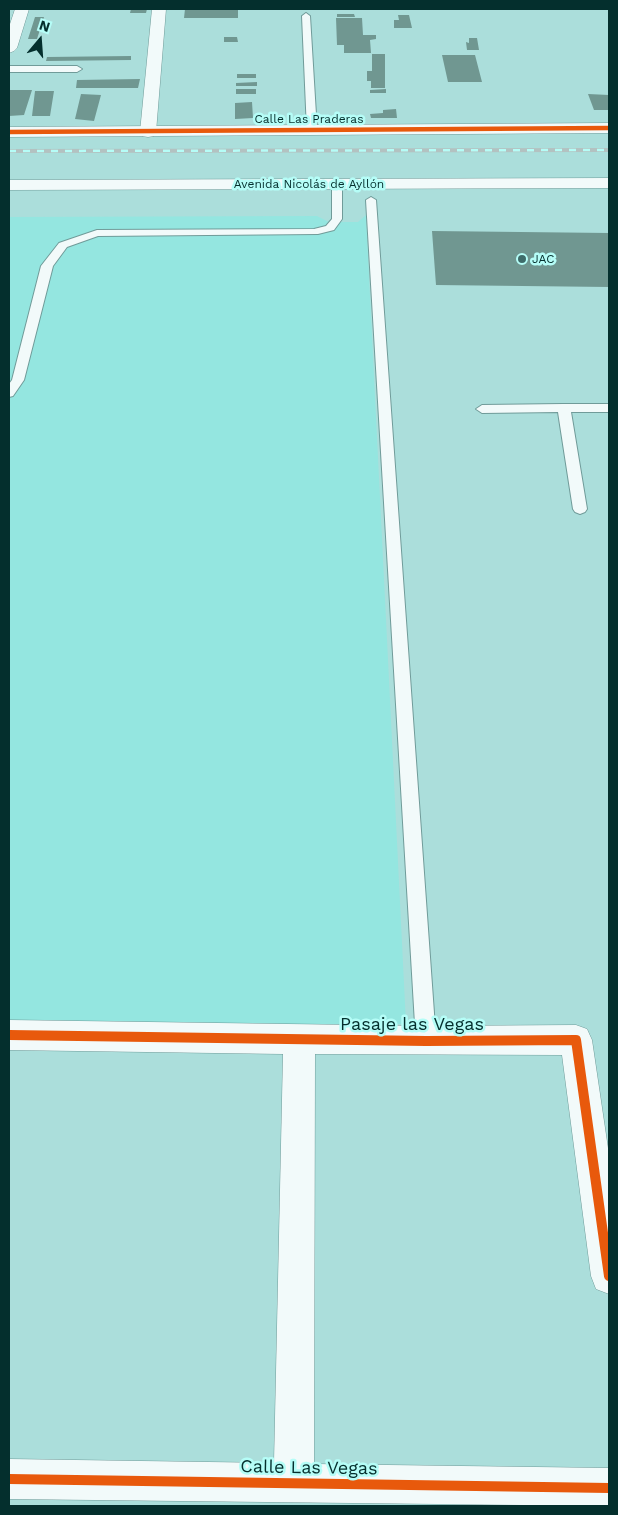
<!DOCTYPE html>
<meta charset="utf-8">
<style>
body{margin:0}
#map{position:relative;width:618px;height:1515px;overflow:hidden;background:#abdedb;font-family:"Work Sans",sans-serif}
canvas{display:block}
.frame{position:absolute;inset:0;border:10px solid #042f2d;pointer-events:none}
.north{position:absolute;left:15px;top:15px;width:50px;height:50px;-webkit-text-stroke:4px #b5fdf7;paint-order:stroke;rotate:18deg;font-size:14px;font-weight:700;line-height:20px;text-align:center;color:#042f2d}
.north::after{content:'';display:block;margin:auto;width:18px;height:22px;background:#042f2d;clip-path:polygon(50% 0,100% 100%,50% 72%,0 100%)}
</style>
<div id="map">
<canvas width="618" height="1515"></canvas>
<div class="frame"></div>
<div class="north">N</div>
</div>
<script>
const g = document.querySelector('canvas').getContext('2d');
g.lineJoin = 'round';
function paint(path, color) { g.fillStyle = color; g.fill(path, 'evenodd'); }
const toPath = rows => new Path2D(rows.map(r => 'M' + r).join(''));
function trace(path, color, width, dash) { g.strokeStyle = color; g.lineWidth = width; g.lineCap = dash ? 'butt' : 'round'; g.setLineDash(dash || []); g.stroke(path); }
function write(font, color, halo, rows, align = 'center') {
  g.font = font + ' "Work Sans",sans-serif'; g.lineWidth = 5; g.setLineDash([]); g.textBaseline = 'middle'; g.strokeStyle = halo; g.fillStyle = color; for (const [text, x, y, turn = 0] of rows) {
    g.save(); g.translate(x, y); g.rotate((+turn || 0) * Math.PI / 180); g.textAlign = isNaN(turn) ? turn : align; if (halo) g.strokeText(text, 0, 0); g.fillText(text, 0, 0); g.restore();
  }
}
const built = toPath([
 [366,215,406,1024,9,1025,9,217,317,216,329,222,358,222]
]);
const building = toPath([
 [131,9,147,9,146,13,130,13],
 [185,9,238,9,238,18,184,18],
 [337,14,354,14,355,17,337,17],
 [398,15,409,15,412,28,394,28,394,20,399,20],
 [35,17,44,17,37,39,28,39],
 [336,18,362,18,363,35,376,35,376,39,370,40,371,53,344,53,344,45,337,45],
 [224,37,237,37,238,42,224,42],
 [469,38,477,38,479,50,467,50,466,42,469,43],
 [372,54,385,54,385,88,371,88,371,81,367,81,367,71,372,71],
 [442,55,475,55,482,82,448,82],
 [131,56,131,60,46,61,47,57],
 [237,74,256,74,256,78,237,78],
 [140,79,138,88,76,88,77,80],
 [257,82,257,86,236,86,236,83],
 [236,89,256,89,256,94,236,94],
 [386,89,386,93,370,93,370,90],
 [9,90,32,90,24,115,9,116],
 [35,91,54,91,50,116,32,116],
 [81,94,101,95,94,121,75,119],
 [588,94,609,95,609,110,594,110],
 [252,102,253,118,235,119,235,103],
 [396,109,397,118,371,118,370,114,383,113,383,110],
 [432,231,609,233,609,287,436,285]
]);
const service = toPath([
 [306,13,310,16,317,131,312,134,307,131,302,16,306,13],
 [9,66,77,66,82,69,77,72,9,72,9,66],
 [337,180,342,183,342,219,334,230,318,234,98,236,67,247,53,266,24,380,13,396,9,397,9,384,12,380,41,266,59,243,97,230,314,229,326,226,332,219,332,183,337,180],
 [371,197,376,200,436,1041,433,1047,426,1050,419,1047,416,1041,366,200,371,197],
 [563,404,609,404,609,412,571,412,587,509,585,512,580,514,575,512,573,509,558,412,482,413,476,409,482,405,563,404]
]);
const minor = toPath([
 [15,9,29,9,17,48,14,51,9,53,9,27,15,9],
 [152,9,166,9,156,132,154,136,148,137,142,136,140,132,152,9],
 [9,1020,426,1026,576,1025,587,1029,592,1040,609,1155,609,1294,596,1289,591,1276,562,1055,315,1054,314,1464,609,1468,609,1506,9,1499,9,1459,274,1463,283,1054,9,1050,9,1020]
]);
const tertiary = toPath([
 [609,123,609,133,9,137,9,127,609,123]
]);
const primary = toPath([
 [609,178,609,188,9,190,9,180,609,178]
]);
const rail = toPath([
 [9,151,609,150]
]);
const cyclewayFar1 = toPath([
 [9,132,609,128]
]);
const cycleway = toPath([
 [9,1035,426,1041,576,1040,609,1276],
 [9,1479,609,1488]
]);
const markers = [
 [522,259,5,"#3e6c6a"]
];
const farStreetnames = [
 ["Calle Las Praderas",309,119],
 ["Avenida Nicolás de Ayllón",309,184]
];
const farPoinames = [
 ["JAC",532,259]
];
const nearStreetnames = [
 ["Pasaje las Vegas",412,1025],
 ["Calle Las Vegas",309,1468,1]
];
paint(built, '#94e6e0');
paint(building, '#709791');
trace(service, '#709b99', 2);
trace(minor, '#709b99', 1);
trace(tertiary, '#709b99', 1);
trace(primary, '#709b99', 1);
paint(service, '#f2fafa');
paint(minor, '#f2fafa');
paint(tertiary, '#f2fafa');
paint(primary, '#f2fafa');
trace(rail, '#b3c2c1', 4);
trace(rail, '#b5fdf7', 2.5, [7]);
trace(cyclewayFar1, '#e8590c', 4.5);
trace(cycleway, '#e8590c', 10);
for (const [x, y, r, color] of markers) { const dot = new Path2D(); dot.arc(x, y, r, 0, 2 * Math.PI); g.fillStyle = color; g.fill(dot); trace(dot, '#b5fdf7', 2); }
write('12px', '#042f2d', '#b5fdf7', farStreetnames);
write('12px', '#042f2d', '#b5fdf7', farPoinames, 'left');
write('18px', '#042f2d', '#b5fdf7', nearStreetnames);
</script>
